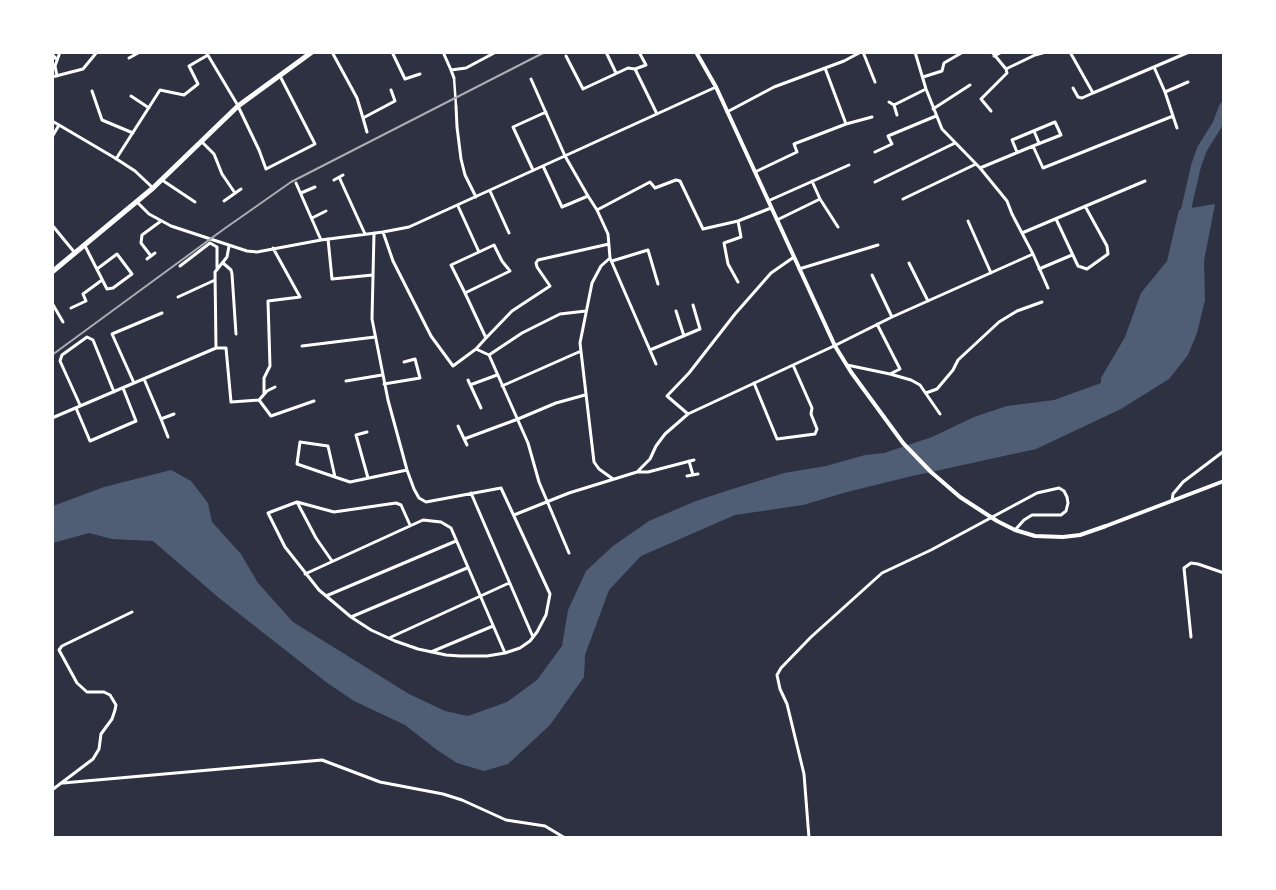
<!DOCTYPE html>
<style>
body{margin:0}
#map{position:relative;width:1276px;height:890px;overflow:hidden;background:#2d3142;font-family:Ubuntu,sans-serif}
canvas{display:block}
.frame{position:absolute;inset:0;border:54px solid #fff;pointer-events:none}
</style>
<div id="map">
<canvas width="1276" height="890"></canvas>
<div class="frame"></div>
</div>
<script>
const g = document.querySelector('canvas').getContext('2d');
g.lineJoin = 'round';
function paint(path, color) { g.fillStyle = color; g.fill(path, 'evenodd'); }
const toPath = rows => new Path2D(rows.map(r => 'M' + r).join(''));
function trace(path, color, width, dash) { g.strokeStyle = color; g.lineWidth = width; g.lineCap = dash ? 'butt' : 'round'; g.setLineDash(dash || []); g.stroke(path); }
const water = toPath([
 [1215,204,1204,261,1205,300,1197,333,1188,355,1169,379,1121,409,1036,449,908,477,847,492,803,505,735,515,641,556,609,590,585,655,584,677,550,725,508,764,484,771,457,763,437,750,405,725,354,701,326,682,219,598,153,541,112,539,89,533,53,543,53,506,104,487,171,470,191,481,208,503,212,522,241,554,258,583,293,622,409,694,445,711,468,716,507,702,537,680,562,646,568,610,586,571,613,546,649,521,696,501,726,491,784,473,826,466,865,455,884,453,932,437,974,417,1007,406,1054,400,1101,383,1101,378,1125,337,1141,293,1167,261,1179,210]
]);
const river = toPath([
 [1183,223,1196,166,1202,149,1217,125,1224,107]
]);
const pedestrian = toPath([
 [454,78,456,106]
]);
const minor = toPath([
 [206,52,237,104,259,150,266,169,315,144,280,76],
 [332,52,357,98,363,118,395,101,391,90],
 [395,52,393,54,405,79,420,74],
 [443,52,451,70,466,68,496,52],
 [606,52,616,73],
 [639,52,646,65,635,69,657,114],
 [863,52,875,82],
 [992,52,1006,69,1035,55,1046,52],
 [1070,52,1093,93,1154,67],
 [52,54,57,60],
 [566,56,583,89,628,68,635,69],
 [994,56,1002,52],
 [129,58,140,52],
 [451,70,454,78],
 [57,76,55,66,60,52],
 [52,77,83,69,97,52],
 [923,77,942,71,944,63,963,52],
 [531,79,565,156,588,196,597,210,608,234,610,258,601,266,592,283,580,343,594,462,599,469,613,479],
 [1073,88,1078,97,1082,98,1093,93],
 [92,91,102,120,133,133],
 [1165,92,1188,82],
 [131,96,149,108],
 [889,102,894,105],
 [456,106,457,127,461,159,465,175,476,197],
 [933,109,970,85],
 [991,111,981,99,1007,73,1006,69],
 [727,112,774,87,844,61,861,52],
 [897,115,894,105,926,89],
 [1173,116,1177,128],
 [363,118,367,132],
 [52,121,59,125],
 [846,124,872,117],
 [1034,131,1039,143],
 [52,137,59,125,115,158,135,171,153,188],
 [201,141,214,154,222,174,235,193],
 [875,152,892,144,888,136,936,116],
 [1017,152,1012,140,1055,122,1061,135,1033,146],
 [116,159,160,90,184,95,198,84,189,66,208,55],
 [543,166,562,207,588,196],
 [980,168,1033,146,1043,168,1173,116,1165,92,1154,67,1189,52],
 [533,170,513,127,546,112],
 [755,172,797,152,794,144,846,124,825,68],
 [339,177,365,234],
 [162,180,195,202],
 [334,180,343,175],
 [812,181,820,199],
 [875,182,955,143],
 [296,183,321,240],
 [490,191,509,233],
 [301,193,315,187],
 [903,199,976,164],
 [224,201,241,189],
 [768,201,849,165],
 [137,202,149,214,171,226,247,251,257,252,321,240,383,232,409,227,716,87],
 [458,206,479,252,494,245,502,261,510,271,465,293,451,265,479,252],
 [597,210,650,182,655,188,676,180,680,181,703,229,738,221,771,208],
 [312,218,326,211],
 [1056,219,1078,266,1087,269,1108,254,1107,246,1085,206],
 [777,220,820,199,838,227],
 [738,221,741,237,724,243,728,264,738,282],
 [968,221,991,273],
 [52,225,75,253],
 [383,232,393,261,431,336,453,366,476,349,489,355,522,333,560,314,586,311],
 [374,233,372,319,388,400,407,470,414,489,419,498,426,502,501,488,550,594,546,615,537,632,530,641,520,648,505,653,487,656,460,656,446,655,418,649,395,641,371,630,351,617,319,590,285,547,268,513,297,502,334,512,396,503,401,505,410,525],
 [1022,233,1145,181],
 [328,239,332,279,373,275],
 [85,246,107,289,113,288,132,274,117,254,97,269],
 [1033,254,1048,288],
 [151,256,141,243,142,235,161,221],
 [794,257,771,273,735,314,689,373,667,396,688,414,836,345,892,317,1033,254,1012,214,1007,201,980,168,942,129,926,89,915,52],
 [610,258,656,364],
 [147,259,155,253],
 [612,261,648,250,658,284],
 [223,263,231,270,232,274,236,334],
 [909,263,928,301],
 [180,266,210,243,217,247,217,268],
 [799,269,878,245],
 [1039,269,1072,255],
 [872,275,892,317],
 [465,293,486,338,476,349],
 [178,297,215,280],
 [52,303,63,322],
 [71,308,86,301,83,294,102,280],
 [676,311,684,336],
 [877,324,900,369,890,374],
 [486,338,512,311,550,286,537,267,536,263,538,260,609,244],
 [302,346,375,337],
 [216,348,226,348,231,402,259,400,271,416,314,401],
 [650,350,700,329,693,305],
 [489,355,528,443,539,482,569,553],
 [847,365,890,374,911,380,920,385,940,414],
 [144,379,161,419,174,414],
 [468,380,481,408],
 [346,381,382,375],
 [134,383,112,334,162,313],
 [754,383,777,439,815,434,817,429,811,414,812,408,793,365],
 [384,384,420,378,415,359,404,362],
 [470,385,497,375],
 [502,386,581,351],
 [926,393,937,389,953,370,958,360,999,322,1017,311,1042,302],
 [264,394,264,378,270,366,268,301,300,297,273,248],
 [259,400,267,391,275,387],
 [80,405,60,361,62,355,87,337,93,340,114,392],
 [76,408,90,441,136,421,123,388],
 [52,418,216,348,215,272,227,257,229,246],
 [161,419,168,437],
 [458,426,467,445],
 [367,432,356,435,368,478],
 [464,439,518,419,556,403,585,395],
 [689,461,693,475],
 [637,472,648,472,694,460],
 [687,476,698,474],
 [335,477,297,464,300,442,328,446,335,477,350,482,407,470],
 [471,493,533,637],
 [1172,501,1173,494,1183,482,1224,451],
 [297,502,316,538,332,561],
 [514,515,569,493,637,472,650,459,656,446,665,434,688,414],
 [305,574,423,520,441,522,451,528,505,653],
 [326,596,456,541],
 [351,617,467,568],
 [1191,637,1184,568,1191,563,1198,564,1224,573],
 [389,638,509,583],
 [431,652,493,626],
 [63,783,322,760,380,782,443,794,462,800,506,820,545,826,565,838],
 [52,790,93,759,99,749,101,734,112,719,115,710,116,705,110,695,104,692,87,692,77,683,59,650,62,646,132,612],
 [809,838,804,774,787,704,780,689,777,675,781,668,811,637,882,573,931,550,1037,493,1059,488,1064,491,1067,497,1068,503,1066,511,1061,515,1032,515,1024,520,1015,530]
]);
const tertiary = toPath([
 [696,52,716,87,835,346,851,372,903,443,931,472,960,497,997,521,1015,530,1035,536,1063,537,1080,535,1106,526,1224,481]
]);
const trunk = toPath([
 [52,272,153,188,238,106,312,52]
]);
const rail = toPath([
 [52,355,224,229,291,182,545,52]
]);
paint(water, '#4f5d75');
trace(river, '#4f5d75', 10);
trace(pedestrian, '#fff', 2.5);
trace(minor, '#fff', 3);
trace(tertiary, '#fff', 4);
trace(trunk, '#fff', 5);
trace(rail, '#abadb3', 2);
</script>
